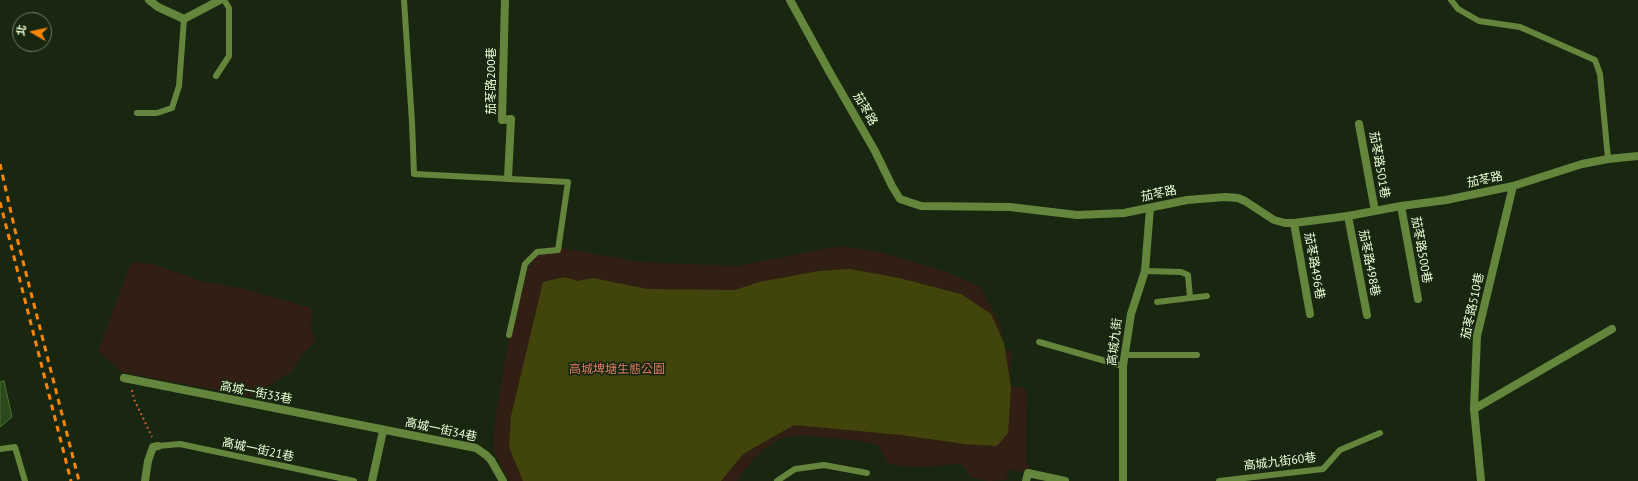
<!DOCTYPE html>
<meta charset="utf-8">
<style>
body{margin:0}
#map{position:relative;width:1638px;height:481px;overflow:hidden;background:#192710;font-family:"PT Sans","Noto Sans TC",sans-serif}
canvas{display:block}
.north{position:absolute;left:12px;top:12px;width:40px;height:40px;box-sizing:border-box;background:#192710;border:1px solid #6c7d60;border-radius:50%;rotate:279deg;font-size:11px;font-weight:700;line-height:16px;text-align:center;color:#e9fed7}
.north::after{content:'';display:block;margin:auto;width:14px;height:18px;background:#fb8606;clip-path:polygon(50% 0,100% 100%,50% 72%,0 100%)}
</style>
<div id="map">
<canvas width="1638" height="481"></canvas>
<div class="north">北</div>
</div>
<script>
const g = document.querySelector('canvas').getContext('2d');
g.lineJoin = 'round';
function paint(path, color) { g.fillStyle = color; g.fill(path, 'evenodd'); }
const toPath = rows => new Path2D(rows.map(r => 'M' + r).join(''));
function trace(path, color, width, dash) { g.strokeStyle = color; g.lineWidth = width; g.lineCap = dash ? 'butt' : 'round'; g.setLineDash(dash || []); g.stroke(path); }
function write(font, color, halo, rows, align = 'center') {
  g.font = font + ' "PT Sans","Noto Sans TC",sans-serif'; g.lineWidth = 3.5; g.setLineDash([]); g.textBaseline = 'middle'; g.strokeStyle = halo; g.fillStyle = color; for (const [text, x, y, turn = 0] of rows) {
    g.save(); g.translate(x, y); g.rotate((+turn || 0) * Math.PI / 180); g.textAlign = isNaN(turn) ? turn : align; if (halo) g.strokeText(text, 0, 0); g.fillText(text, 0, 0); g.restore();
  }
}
const green = toPath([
 [550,246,640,262,737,266,840,246,880,252,947,272,980,287,1001,326,1002,350,1012,351,1009,386,1023,387,1027,391,1026,460,1030,468,1022,472,1008,470,1006,480,988,481,970,477,966,468,960,464,920,467,900,466,887,463,880,446,861,441,802,435,782,438,763,450,743,471,737,481,509,481,494,452,493,439,497,407,509,337,524,277,533,258],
 [131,262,153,264,200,281,241,288,311,308,313,314,310,326,316,340,300,357,293,371,250,397,122,372,98,351]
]);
const water = toPath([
 [850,269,899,278,961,294,991,314,1004,343,1011,387,1008,433,997,446,964,444,902,435,794,425,743,454,721,481,523,481,509,447,511,416,543,282,564,277,578,281,593,278,647,289,735,290,759,282,819,271]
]);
const building = toPath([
 [4,381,12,417,0,427,0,382,4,381]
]);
const path = toPath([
 [132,390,134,399,152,437]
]);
const lane = toPath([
 [404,0,412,122,414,174,568,182,558,250,537,252,525,264,509,335],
 [1451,0,1458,9,1479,21,1520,27,1595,60,1600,74,1608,159],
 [216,76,229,56,229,8,224,0],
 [137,113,157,113,172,108,179,86,184,19],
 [1145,271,1181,272,1188,275,1190,298,1157,302],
 [1190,298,1207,296],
 [1039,342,1123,366],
 [1124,355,1197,355],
 [158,446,180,444,354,481],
 [0,449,15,447,25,481],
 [777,481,795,469,824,465,867,473],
 [1219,481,1323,469,1340,450,1380,433]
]);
const street = toPath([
 [149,0,158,7,184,19,220,0],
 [505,0,502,120,511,119,508,178],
 [790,0,829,71,875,151,892,186,900,199,921,206,1010,207,1077,215,1124,213,1187,200,1225,197,1238,198,1245,201,1274,220,1285,223,1294,223,1348,216,1401,206,1446,200,1513,186,1582,164,1608,159,1638,156],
 [1359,124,1375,211],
 [1401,206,1418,299],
 [1348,216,1367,315],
 [1294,223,1310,314],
 [124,378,476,448,486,455,491,460,503,481],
 [1474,409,1612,329],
 [145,481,148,461,153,447,158,446],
 [372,481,383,431],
 [1026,481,1028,473,1065,481],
 [1123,481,1123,366,1131,314,1145,271,1150,208],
 [1481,481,1474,409,1477,336,1513,186]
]);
const rail = toPath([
 [0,164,15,230,79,481],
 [0,202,71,481]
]);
const streetNames = [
 ["茄苳路200巷",492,81,-90],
 ["茄苳路",865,109,60],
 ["茄苳路501巷",1379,165,80],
 ["茄苳路",1485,180,-12],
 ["茄苳路",1159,194,-12],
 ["茄苳路500巷",1421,250,80],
 ["茄苳路498巷",1369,263,79],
 ["茄苳路496巷",1314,266,80],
 ["茄苳路510巷",1473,306,-78],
 ["高城九街",1115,342,-83],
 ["高城一街33巷",256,393,11],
 ["高城一街34巷",441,430,12],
 ["高城一街21巷",258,450,12],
 ["高城九街60巷",1280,462,-7]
];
const parkNames = [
 ["高城埤塘生態公園",617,370]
];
paint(green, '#311f13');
paint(water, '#42450b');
paint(building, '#2d481c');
trace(building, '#49732f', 1);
trace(path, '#b86232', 2, [2, 3]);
trace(lane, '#64853c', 6);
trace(street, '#64853c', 8);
trace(rail, '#fb8606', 3, [6, 5]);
write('12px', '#e9fed7', '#192710', streetNames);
write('12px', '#de7863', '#192710', parkNames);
</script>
